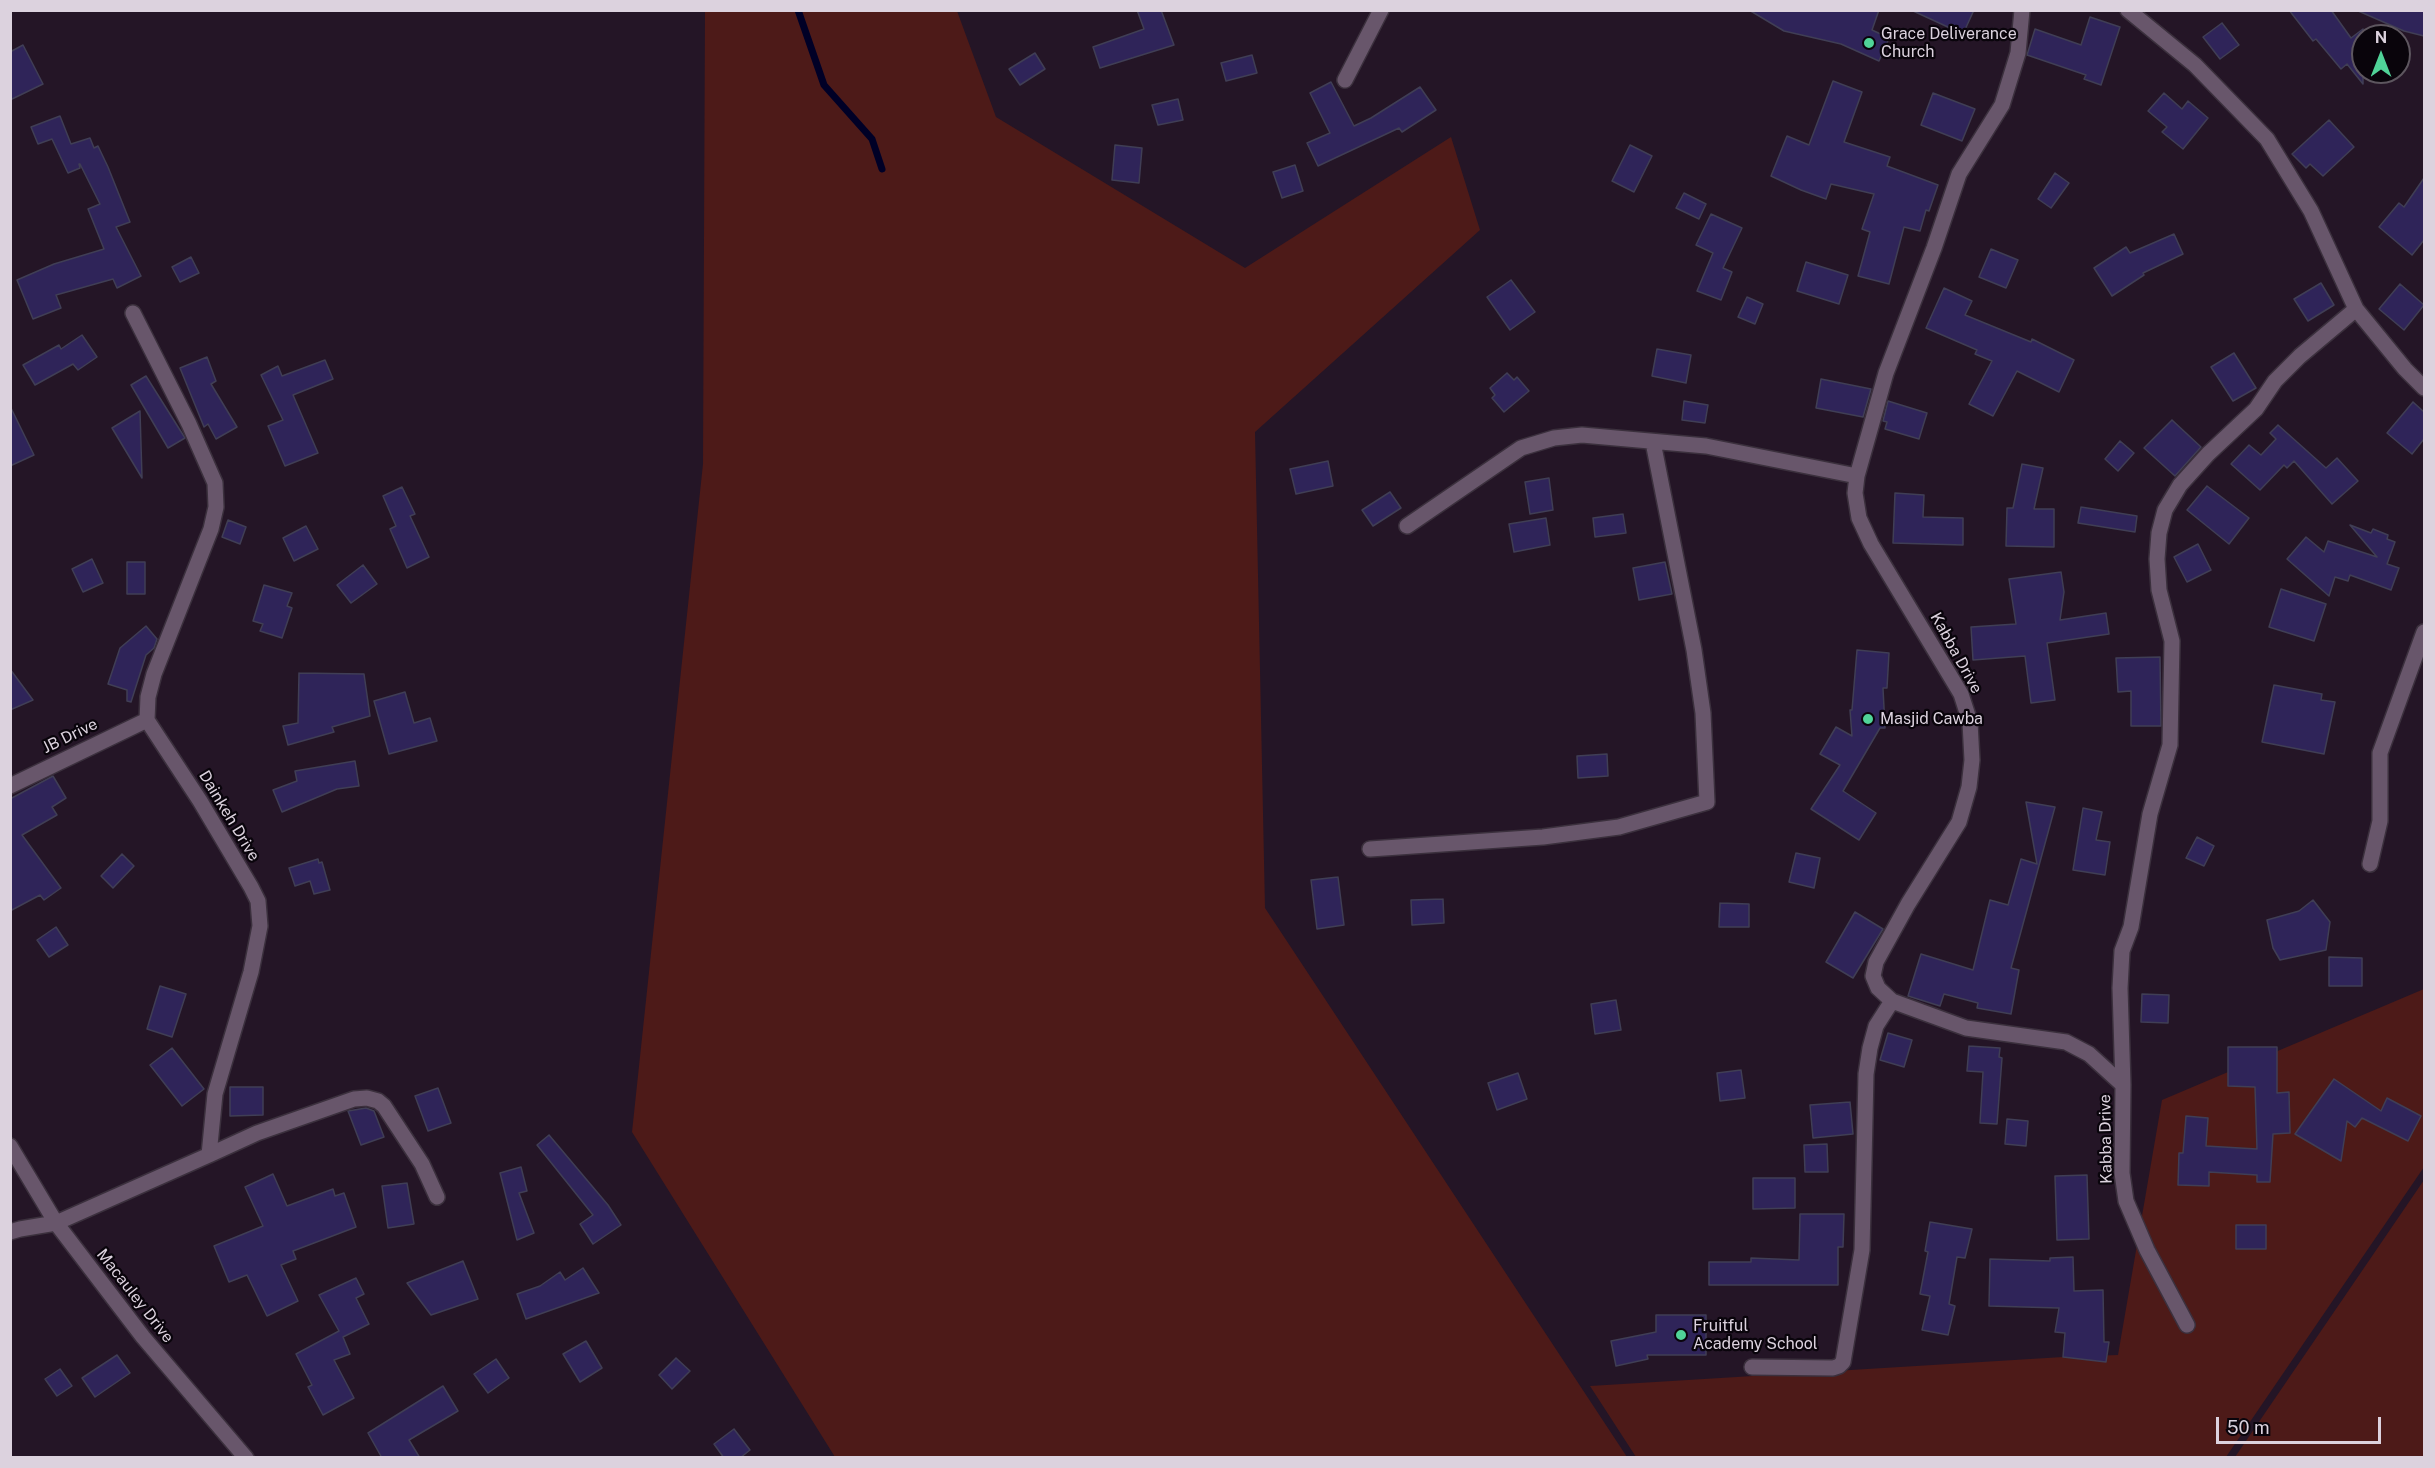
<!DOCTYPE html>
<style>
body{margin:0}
#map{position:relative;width:2435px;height:1468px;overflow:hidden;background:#241526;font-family:"Public Sans",sans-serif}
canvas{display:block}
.frame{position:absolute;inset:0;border:12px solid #dcd2de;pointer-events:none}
.north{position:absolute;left:2351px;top:24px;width:60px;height:60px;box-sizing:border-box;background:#09040b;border:2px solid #5d565f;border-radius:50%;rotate:0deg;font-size:16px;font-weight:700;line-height:24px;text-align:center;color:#dcd2de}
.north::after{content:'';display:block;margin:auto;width:21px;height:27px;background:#50d398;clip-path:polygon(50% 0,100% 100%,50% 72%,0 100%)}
.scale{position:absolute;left:2216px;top:1417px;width:165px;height:27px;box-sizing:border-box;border:3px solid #dcd2de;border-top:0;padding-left:8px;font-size:18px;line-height:21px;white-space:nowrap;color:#dcd2de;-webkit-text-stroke:4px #09040b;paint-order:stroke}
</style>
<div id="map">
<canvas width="2435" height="1468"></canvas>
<div class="frame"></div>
<div class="north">N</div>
<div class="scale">50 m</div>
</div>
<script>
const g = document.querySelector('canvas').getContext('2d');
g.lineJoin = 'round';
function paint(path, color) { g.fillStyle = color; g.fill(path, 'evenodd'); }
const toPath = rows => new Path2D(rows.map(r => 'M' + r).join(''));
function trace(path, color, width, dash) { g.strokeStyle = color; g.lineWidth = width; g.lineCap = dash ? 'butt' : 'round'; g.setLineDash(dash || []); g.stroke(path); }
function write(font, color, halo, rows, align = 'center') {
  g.font = font + ' "Public Sans",sans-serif'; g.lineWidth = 4.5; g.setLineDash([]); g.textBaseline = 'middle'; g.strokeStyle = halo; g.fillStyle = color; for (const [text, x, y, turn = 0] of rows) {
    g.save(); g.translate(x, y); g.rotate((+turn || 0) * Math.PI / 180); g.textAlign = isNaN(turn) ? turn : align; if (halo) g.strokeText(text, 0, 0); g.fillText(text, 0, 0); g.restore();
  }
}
const green = toPath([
 [705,11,957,11,996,117,1245,268,1451,137,1480,230,1255,432,1265,908,1627,1457,835,1457,632,1132,703,464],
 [2424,989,2424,1167,2226,1457,1636,1457,1590,1386,2063,1357,2118,1355,2162,1100],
 [2424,1180,2424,1457,2235,1457]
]);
const stream = toPath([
 [798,10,824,85,872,139,882,169]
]);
const building = toPath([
 [1137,10,1161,10,1174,45,1100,68,1093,47,1144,29,1137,10],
 [1749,10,1879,10,1872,30,1889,38,1879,61,1841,44,1784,31,1749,10],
 [1911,10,1974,10,1963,34,1911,10],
 [2289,10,2331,10,2351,38,2363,29,2363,84,2347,64,2341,69,2316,39,2313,41,2289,10],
 [2356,10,2424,10,2424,36,2404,31,2356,10],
 [2090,17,2120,27,2101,85,2084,79,2086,75,2027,55,2035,29,2081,45,2090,17],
 [2222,23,2239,45,2220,59,2203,37,2222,23],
 [23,45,43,84,10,100,10,52,23,45],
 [1035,53,1045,69,1020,85,1009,69,1035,53],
 [1252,55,1257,73,1226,81,1221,63,1252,55],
 [1833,81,1862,92,1844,142,1890,157,1887,166,1938,185,1929,211,1926,210,1920,231,1904,227,1889,284,1858,276,1870,232,1862,229,1874,194,1831,184,1826,199,1801,190,1771,176,1787,136,1809,145,1833,81],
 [1331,82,1354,126,1371,118,1420,87,1436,110,1402,132,1399,128,1318,166,1307,143,1330,133,1310,93,1331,82],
 [1933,93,1975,109,1962,141,1921,125,1933,93],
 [2164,93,2182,109,2188,101,2208,118,2183,149,2162,132,2167,127,2148,111,2164,93],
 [1178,99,1183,120,1158,125,1152,105,1178,99],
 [60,116,71,144,90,138,94,148,98,146,108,167,130,222,116,227,141,276,117,288,113,279,56,295,61,308,33,319,17,280,54,264,104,249,88,209,100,204,80,164,79,164,80,168,68,173,52,139,38,144,31,127,60,116],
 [2329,120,2354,147,2323,176,2310,164,2306,168,2292,154,2329,120],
 [1115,145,1142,148,1139,183,1112,180,1115,145],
 [1630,145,1652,156,1634,192,1612,181,1630,145],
 [1295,165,1303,191,1282,198,1273,172,1295,165],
 [2055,173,2069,183,2051,208,2038,199,2055,173],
 [2424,178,2424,240,2412,255,2379,227,2399,203,2404,207,2424,178],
 [1684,193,1706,204,1699,219,1676,208,1684,193],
 [1711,214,1742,228,1723,268,1732,272,1721,300,1697,291,1713,253,1696,245,1711,214],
 [2174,234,2183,254,2143,273,2144,275,2112,296,2094,268,2126,247,2130,253,2174,234],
 [1991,249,2018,260,2006,288,1979,277,1991,249],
 [191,257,199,273,180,282,172,267,191,257],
 [1806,262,1848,275,1839,304,1797,291,1806,262],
 [1511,280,1535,312,1510,330,1487,297,1511,280],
 [2321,283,2334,305,2308,321,2294,299,2321,283],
 [2400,284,2424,305,2404,330,2379,309,2400,284],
 [1944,288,1972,301,1965,315,2031,342,2032,339,2074,360,2059,392,2017,371,1993,416,1969,404,1992,361,1975,354,1977,350,1926,328,1944,288],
 [1747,297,1763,304,1755,324,1738,317,1747,297],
 [82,335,97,357,78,370,73,364,35,385,23,365,59,345,61,349,82,335],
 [1657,349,1691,355,1686,383,1652,376,1657,349],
 [2234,353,2256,388,2233,401,2211,367,2234,353],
 [207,357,216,381,211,384,237,427,216,439,208,424,204,427,180,368,207,357],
 [325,360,333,379,293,395,318,453,285,466,268,426,283,420,261,375,278,366,282,376,325,360],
 [1507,373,1514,380,1517,377,1529,391,1504,412,1492,398,1495,395,1490,388,1507,373],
 [146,376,185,438,168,448,131,385,146,376],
 [1821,379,1871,389,1863,417,1816,408,1821,379],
 [1684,401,1708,405,1705,423,1682,420,1684,401],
 [1888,401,1927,413,1919,439,1885,429,1887,422,1883,421,1888,401],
 [2413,402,2424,412,2424,439,2412,454,2387,433,2413,402],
 [10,406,34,455,10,466,10,406],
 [140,411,142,478,112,428,140,411],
 [2172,420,2201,447,2175,476,2144,448,2172,420],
 [2278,425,2326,468,2337,458,2358,481,2332,504,2294,461,2287,468,2284,465,2260,490,2231,464,2249,445,2261,455,2276,439,2270,433,2278,425],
 [2120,441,2134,453,2118,471,2105,459,2120,441],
 [1328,461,1333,486,1296,494,1290,469,1328,461],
 [2022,464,2043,468,2034,509,2054,509,2054,547,2006,546,2007,508,2013,508,2022,464],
 [1549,478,1553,510,1530,514,1525,482,1549,478],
 [2207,486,2249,518,2229,544,2187,510,2207,486],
 [402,487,415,514,410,516,429,557,407,568,390,529,396,526,383,496,402,487],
 [1390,492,1401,508,1373,526,1362,510,1390,492],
 [1895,493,1924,495,1923,517,1963,518,1963,545,1893,543,1895,493],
 [2081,507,2137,516,2135,532,2078,523,2081,507],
 [1623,514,1626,533,1595,537,1593,518,1623,514],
 [1546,518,1550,545,1514,552,1509,524,1546,518],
 [228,520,246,527,240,544,222,537,228,520],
 [2350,525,2371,533,2373,529,2388,535,2387,539,2395,542,2387,564,2399,568,2391,590,2350,575,2348,581,2335,577,2329,596,2287,559,2306,537,2324,552,2328,541,2377,557,2350,525],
 [306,526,318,549,294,561,283,538,306,526],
 [2198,544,2211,570,2187,582,2174,557,2198,544],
 [92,559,103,583,83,592,72,569,92,559],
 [127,562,145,562,145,594,127,594,127,562],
 [1665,562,1672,594,1639,600,1633,568,1665,562],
 [363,565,377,584,351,603,337,585,363,565],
 [2061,572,2064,592,2060,620,2106,613,2109,634,2047,643,2055,700,2031,703,2025,656,1973,660,1971,627,2016,624,2009,579,2061,572],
 [264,585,292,593,287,606,292,608,282,638,260,631,263,624,253,621,264,585],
 [2281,589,2326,604,2314,641,2269,627,2281,589],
 [146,626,157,639,154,648,146,655,131,702,127,701,127,690,108,684,120,648,146,626],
 [1857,650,1889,653,1887,688,1883,688,1885,728,1880,728,1843,791,1876,813,1859,840,1811,809,1840,765,1820,754,1836,727,1852,736,1850,710,1852,710,1857,650],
 [2160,657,2161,726,2131,726,2131,691,2118,692,2116,658,2160,657],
 [10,669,33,700,10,710,10,669],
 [299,673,364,674,370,716,332,727,334,732,288,745,283,726,298,723,299,673],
 [2274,685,2322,694,2321,700,2335,702,2324,754,2262,742,2274,685],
 [405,692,414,723,430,718,437,741,389,754,374,701,405,692],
 [1607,754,1608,776,1578,778,1577,756,1607,754],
 [355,761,359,786,337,789,282,812,273,790,297,781,295,771,355,761],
 [53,776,66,798,52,807,57,815,22,835,61,888,44,900,40,895,10,911,10,799,53,776],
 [2026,802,2055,807,2011,968,2019,970,2011,1014,1977,1008,1978,1003,1944,994,1940,1006,1908,996,1921,954,1973,970,1990,900,2008,905,2021,859,2037,864,2026,802],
 [2083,808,2102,812,2096,840,2110,842,2105,875,2073,870,2083,808],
 [2197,837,2214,846,2204,866,2186,858,2197,837],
 [1796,853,1820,858,1814,888,1789,882,1796,853],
 [122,854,134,866,113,888,101,876,122,854],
 [318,859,319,863,322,862,330,890,314,894,310,881,295,886,289,868,318,859],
 [1338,877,1344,925,1317,929,1311,880,1338,877],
 [1443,899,1444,923,1412,925,1411,900,1443,899],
 [2313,900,2330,922,2326,950,2280,960,2273,948,2267,920,2299,911,2313,900],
 [1720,903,1749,904,1749,927,1719,927,1720,903],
 [1855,912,1883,929,1853,978,1826,962,1855,912],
 [56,927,68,945,49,957,37,940,56,927],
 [2329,957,2362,958,2362,986,2329,986,2329,957],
 [160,986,186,994,172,1037,147,1029,160,986],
 [2142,994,2169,995,2168,1023,2141,1022,2142,994],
 [1616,1000,1621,1030,1595,1034,1591,1004,1616,1000],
 [1888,1033,1912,1040,1904,1067,1880,1060,1888,1033],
 [1969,1046,2000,1048,1999,1057,2002,1058,1997,1124,1980,1123,1983,1072,1967,1071,1969,1046],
 [2228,1047,2277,1047,2277,1093,2289,1092,2290,1133,2273,1134,2270,1182,2257,1182,2257,1175,2209,1172,2209,1186,2178,1185,2179,1153,2183,1153,2186,1116,2208,1118,2206,1146,2257,1149,2255,1087,2228,1086,2228,1047],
 [172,1048,204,1089,182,1106,150,1065,172,1048],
 [1741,1070,1745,1098,1720,1101,1717,1073,1741,1070],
 [1518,1073,1527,1099,1497,1110,1488,1083,1518,1073],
 [2334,1079,2381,1111,2387,1098,2421,1116,2408,1141,2362,1118,2355,1127,2347,1121,2341,1161,2295,1134,2334,1079],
 [230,1087,263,1087,263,1115,230,1116,230,1087],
 [438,1088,451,1123,428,1131,415,1096,438,1088],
 [1850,1102,1853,1134,1813,1138,1810,1105,1850,1102],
 [366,1108,374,1111,384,1137,361,1145,348,1111,366,1108],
 [2007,1119,2028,1121,2026,1146,2005,1144,2007,1119],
 [549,1135,608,1205,621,1225,593,1244,580,1224,593,1215,537,1145,549,1135],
 [1827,1144,1828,1172,1805,1172,1804,1145,1827,1144],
 [521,1167,527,1191,519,1193,534,1233,517,1240,500,1173,521,1167],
 [273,1174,287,1206,333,1189,335,1196,344,1193,356,1227,293,1251,296,1259,281,1265,298,1301,267,1316,247,1275,229,1282,214,1246,263,1226,245,1187,273,1174],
 [2087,1175,2089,1239,2057,1240,2055,1176,2087,1175],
 [1753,1178,1795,1178,1795,1208,1753,1209,1753,1178],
 [407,1183,414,1224,388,1228,382,1186,407,1183],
 [1800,1214,1844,1214,1843,1247,1838,1247,1838,1285,1709,1285,1709,1262,1751,1262,1751,1258,1799,1260,1800,1214],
 [1930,1222,1972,1229,1965,1258,1957,1257,1949,1304,1955,1306,1948,1335,1922,1330,1930,1296,1920,1294,1928,1252,1925,1251,1930,1222],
 [2236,1225,2266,1225,2266,1249,2236,1249,2236,1225],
 [2073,1257,2074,1291,2103,1290,2104,1342,2109,1342,2106,1362,2063,1357,2065,1333,2055,1332,2059,1308,1989,1306,1990,1259,2050,1261,2050,1258,2073,1257],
 [463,1261,478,1299,431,1315,407,1283,463,1261],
 [583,1268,599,1293,526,1319,517,1294,540,1286,560,1272,565,1280,583,1268],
 [356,1278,364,1294,356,1298,369,1324,343,1337,350,1354,334,1360,354,1398,323,1415,308,1387,312,1385,296,1354,339,1331,319,1295,356,1278],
 [1656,1315,1706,1315,1706,1355,1647,1355,1648,1359,1616,1366,1611,1341,1656,1332,1656,1315],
 [586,1341,602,1368,580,1382,563,1354,586,1341],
 [117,1355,130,1373,95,1397,82,1378,117,1355],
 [676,1358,690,1371,672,1389,659,1375,676,1358],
 [496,1359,509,1378,488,1393,474,1374,496,1359],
 [60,1369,72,1386,57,1396,45,1379,60,1369],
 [443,1386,458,1411,409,1440,420,1458,382,1458,368,1433,443,1386],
 [734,1429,750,1450,740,1458,724,1458,714,1444,734,1429]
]);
const minor = toPath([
 [2022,10,2018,53,2002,105,1959,174,1934,248,1886,373,1857,476,1855,493,1859,518,1871,544,1961,694,1970,722,1972,760,1969,787,1959,822,1908,904,1876,962,1873,976,1878,988,1892,1001,1966,1028,2066,1042,2089,1054,2123,1085,2122,1173,2126,1201,2147,1250,2187,1325],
 [2128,10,2195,65,2267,139,2311,211,2356,309,2405,369,2424,388],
 [1345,80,1381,10],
 [1407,526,1521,448,1554,438,1582,435,1706,446,1857,476],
 [10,786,147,720],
 [1370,849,1543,837,1619,827,1707,802,1703,713,1694,650,1653,442],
 [2370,864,2380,821,2380,753,2424,632],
 [2123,1085,2120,988,2122,951,2131,927,2150,814,2170,745,2172,641,2159,590,2157,559,2159,533,2165,510,2180,485,2208,454,2256,409,2275,381,2300,356,2356,309],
 [10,1146,56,1223,143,1337,246,1458],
 [209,1155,257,1133,354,1099,367,1098,378,1101,384,1106,422,1164,437,1197],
 [10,1232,20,1229,56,1223,209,1155,215,1094,251,972,260,926,258,901,251,887,200,801,147,720,148,697,154,674,211,529,216,507,215,483,189,424,133,313],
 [1752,1367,1833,1368,1839,1366,1843,1362,1862,1250,1866,1074,1870,1048,1876,1026,1892,1001]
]);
const markers = [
 [1869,43,6,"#50d398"],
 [1868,719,6,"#50d398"],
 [1681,1335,6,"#50d398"]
];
const poiNames = [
 ["Grace Deliverance",1881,34],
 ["Church",1881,52],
 ["Masjid Cawba",1880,719],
 ["Fruitful",1693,1326],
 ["Academy School",1693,1344]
];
const streetNames = [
 ["Kabba Drive",1956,653,61],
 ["JB Drive",70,736,-26],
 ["Dainkeh Drive",229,816,59],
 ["Kabba Drive",2106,1139,-91],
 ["Macauley Drive",135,1296,52]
];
paint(green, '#4d1a18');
trace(stream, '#000026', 7);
paint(building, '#2f2459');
trace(building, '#403e55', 1.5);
trace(minor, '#3b303d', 18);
trace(minor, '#68566b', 15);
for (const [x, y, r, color] of markers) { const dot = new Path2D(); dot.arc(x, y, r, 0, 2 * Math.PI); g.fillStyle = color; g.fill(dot); trace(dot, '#09040b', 2); }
write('16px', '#dcd2de', '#09040b', poiNames, 'left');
write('16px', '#dcd2de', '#09040b', streetNames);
</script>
